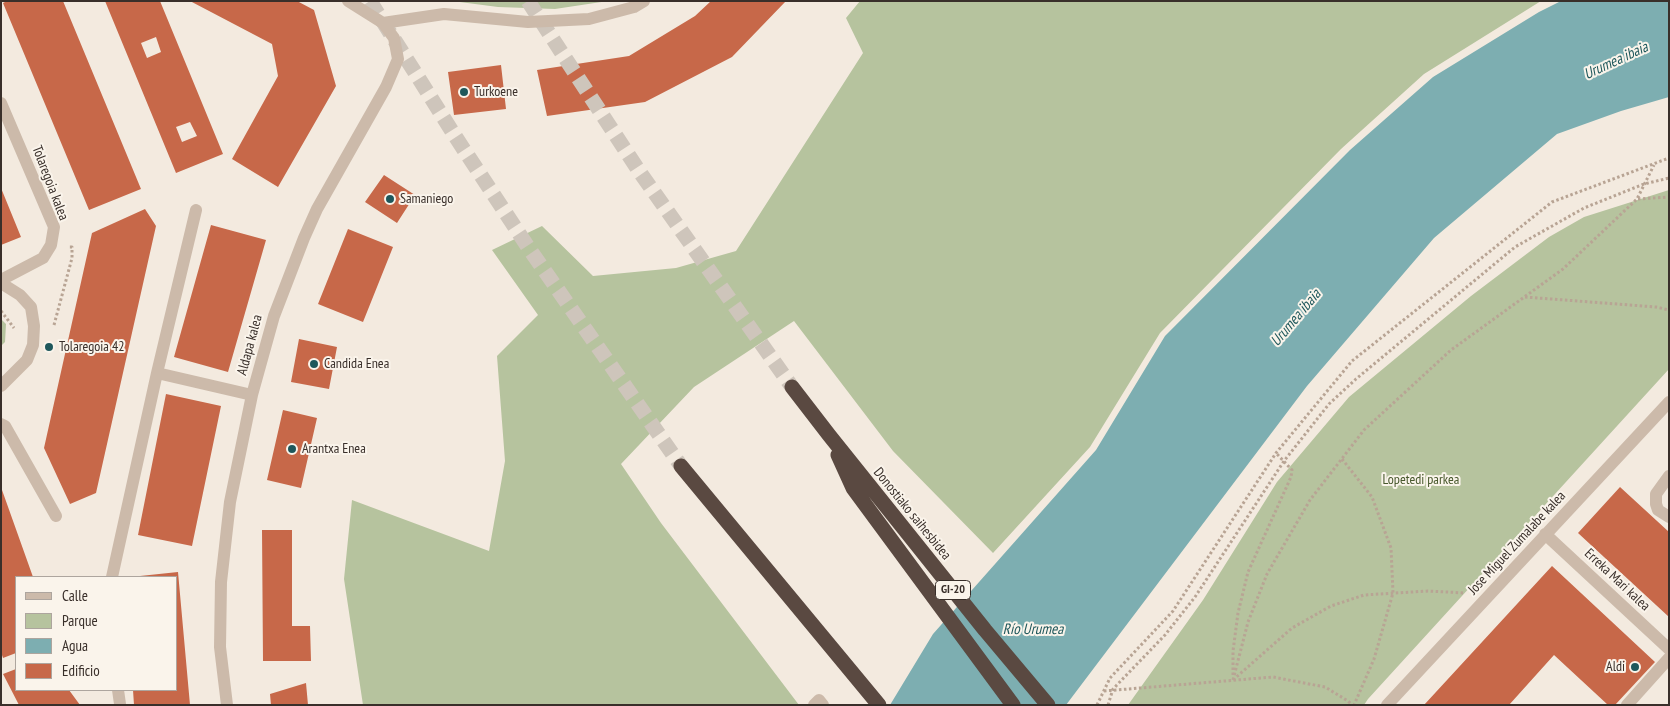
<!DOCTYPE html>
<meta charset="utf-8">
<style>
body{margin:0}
#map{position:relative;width:1670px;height:706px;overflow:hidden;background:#f3eadf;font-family:"PT Sans Narrow",sans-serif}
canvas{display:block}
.frame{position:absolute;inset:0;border:2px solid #392f2a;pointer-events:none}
.legend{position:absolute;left:15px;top:576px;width:162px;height:115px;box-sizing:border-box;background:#faf4eb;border:1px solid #ada59e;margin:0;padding:6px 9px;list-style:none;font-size:15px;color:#392f2a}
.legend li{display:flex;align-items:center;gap:10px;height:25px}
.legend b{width:25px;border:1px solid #ada59e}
</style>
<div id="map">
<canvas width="1670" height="706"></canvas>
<div class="frame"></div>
<ul class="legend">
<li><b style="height:6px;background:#ccbaaa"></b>Calle</li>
<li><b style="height:14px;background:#b6c39e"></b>Parque</li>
<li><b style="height:14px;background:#7daeb1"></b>Agua</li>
<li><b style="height:14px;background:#c76849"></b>Edificio</li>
</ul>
</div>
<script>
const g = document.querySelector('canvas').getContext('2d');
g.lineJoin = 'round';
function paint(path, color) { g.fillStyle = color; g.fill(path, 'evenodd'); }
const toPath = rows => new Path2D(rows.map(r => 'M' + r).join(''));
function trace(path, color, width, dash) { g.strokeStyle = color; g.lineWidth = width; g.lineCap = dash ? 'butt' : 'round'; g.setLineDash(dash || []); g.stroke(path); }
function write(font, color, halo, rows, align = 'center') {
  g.font = font + ' "PT Sans Narrow",sans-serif'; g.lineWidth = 4; g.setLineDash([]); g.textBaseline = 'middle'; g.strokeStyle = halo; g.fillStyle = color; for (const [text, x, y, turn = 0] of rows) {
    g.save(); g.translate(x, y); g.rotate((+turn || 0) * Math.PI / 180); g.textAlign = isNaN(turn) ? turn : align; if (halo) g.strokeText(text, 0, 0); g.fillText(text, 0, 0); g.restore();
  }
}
const green = toPath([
 [452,1,608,1,555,9,498,7],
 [860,1,1541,1,1424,74,1341,149,1160,333,1090,447,993,553,893,451,794,321,694,387,621,464,661,523,799,705,363,705,344,579,352,500,489,551,505,461,497,356,538,315,492,250,542,226,593,276,676,268,736,251,863,53,846,18],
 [1669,190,1669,369,1368,699,1364,705,1128,705,1203,600,1277,482,1349,397,1471,296,1549,237,1584,217],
 [1,319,6,324,5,342,1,346]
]);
const water = toPath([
 [1561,1,1669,1,1669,97,1621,111,1557,134,1434,238,1307,386,1066,705,890,705,933,634,1096,450,1165,336,1350,150,1433,77,1539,12]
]);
const building = toPath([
 [7,1,63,1,141,189,89,210,3,3],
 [105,1,160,1,223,154,176,173],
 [156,37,161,52,147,58,141,43],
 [190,122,197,136,182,142,176,127],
 [190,1,297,1,314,10,336,86,278,187,232,159,278,76,272,44],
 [711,1,786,1,732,57,645,102,547,116,537,70,629,56,695,16],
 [501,65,506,109,454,115,448,72],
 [384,175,415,195,397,223,365,202],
 [1,188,21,237,1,245],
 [145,209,156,226,96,493,70,504,44,448,92,233],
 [211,225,266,240,228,372,174,357],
 [348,229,393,247,363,322,318,304],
 [299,339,337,347,329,389,291,382],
 [166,394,221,406,192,546,138,535],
 [283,410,317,418,301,488,267,480],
 [1620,487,1669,532,1669,617,1578,533],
 [2,490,33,577,16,577,16,653,3,658,1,652],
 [262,530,292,530,292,626,310,626,311,661,263,661],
 [1552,566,1655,662,1615,705,1608,705,1554,655,1509,705,1424,705],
 [178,572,190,705,134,705,133,690,176,690,176,577,140,577,140,576],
 [16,669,16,690,69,690,80,705,19,705,3,674],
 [306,683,308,705,271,705,270,694]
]);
const highwayTunnel = toPath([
 [370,1,455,136,528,247,681,466],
 [528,1,639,171,792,387]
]);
const path = toPath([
 [1638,199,1669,197],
 [1525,297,1656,307,1669,310],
 [1,311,14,328],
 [54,325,72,258,72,247,69,247],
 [1342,459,1372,497,1391,548,1393,593,1374,659,1354,705],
 [1233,675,1233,651,1238,613,1248,572,1291,477,1292,470,1276,453],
 [1233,680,1248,622,1267,574,1310,500,1364,430,1451,350,1563,269,1637,199,1654,165],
 [1233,680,1292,628,1331,606,1364,595,1428,591,1465,593],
 [1104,691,1273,677,1325,687,1348,701,1352,705],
 [1097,705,1110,678,1173,611,1276,453,1352,361,1552,202,1669,158],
 [1108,705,1113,689,1165,635,1195,597,1284,461,1329,404,1356,379,1515,247,1584,208,1644,184,1669,178]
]);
const minor = toPath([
 [383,23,444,14,528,22,589,19,634,7,644,1],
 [1,103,54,227,51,245,43,258,1,280],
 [1,283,20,295,31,307,34,326,33,345,27,360,1,386],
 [157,373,252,395],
 [1,424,5,426,56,516],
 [1669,476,1656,494,1656,504,1658,510,1669,517],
 [1545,534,1669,649],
 [112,577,157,373,196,210],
 [118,690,120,704],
 [227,705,220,647,221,582,230,502,252,395,274,316,304,238,317,209,386,87,398,59,394,38,383,23,348,1],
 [814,705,819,700,823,705],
 [1387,705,1669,402],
 [1627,705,1669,658]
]);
const highway = toPath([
 [792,387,829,435,985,630,1048,705],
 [838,455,853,488,1013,705],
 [681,466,879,705]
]);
const markers = [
 [464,92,5,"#1e575b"],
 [390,199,5,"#1e575b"],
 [49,347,5,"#1e575b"],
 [314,364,5,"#1e575b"],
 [292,449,5,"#1e575b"],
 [1635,667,5,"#1e575b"]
];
const shields = [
 [953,590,35]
];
const shieldNames = [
 ["GI-20",953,590]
];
const poiNames = [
 ["Turkoene",474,92],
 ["Samaniego",400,199],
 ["Tolaregoia 42",59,347],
 ["Candida Enea",324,364],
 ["Arantxa Enea",302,449],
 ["Aldi",1625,667,"right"]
];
const streetNames = [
 ["Tolaregoia kalea",50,183,69],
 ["Aldapa kalea",250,345,-75],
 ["Donostiako saihesbidea",912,514,51],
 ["Jose Miguel Zumalabe kalea",1517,543,-47],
 ["Erreka Mari kalea",1617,580,43]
];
const parkNames = [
 ["Lopetedi parkea",1421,480]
];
const waterNames = [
 ["Urumea ibaia",1616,61,-25],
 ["Urumea ibaia",1296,318,-50],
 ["Río Urumea",1033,630]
];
paint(green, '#b6c39e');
paint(water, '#7daeb1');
paint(building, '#c76849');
trace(highwayTunnel, '#cec5bb', 15, [15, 8]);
trace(path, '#b8a494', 3, [2.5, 2.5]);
trace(minor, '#ccbaaa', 12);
trace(highway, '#5a4941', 15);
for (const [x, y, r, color] of markers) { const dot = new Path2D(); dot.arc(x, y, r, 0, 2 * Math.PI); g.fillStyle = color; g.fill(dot); trace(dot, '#faf4eb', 2); }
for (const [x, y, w] of shields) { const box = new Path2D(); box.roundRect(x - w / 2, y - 9.5, w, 19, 4); g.fillStyle = '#faf4eb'; g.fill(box); trace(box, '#392f2a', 1); }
write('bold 12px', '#392f2a', null, shieldNames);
write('14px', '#392f2a', '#faf4eb', poiNames, 'left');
write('14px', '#392f2a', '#faf4eb', streetNames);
write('14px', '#48582d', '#faf4eb', parkNames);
write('italic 15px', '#1e575b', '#faf4eb', waterNames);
</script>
